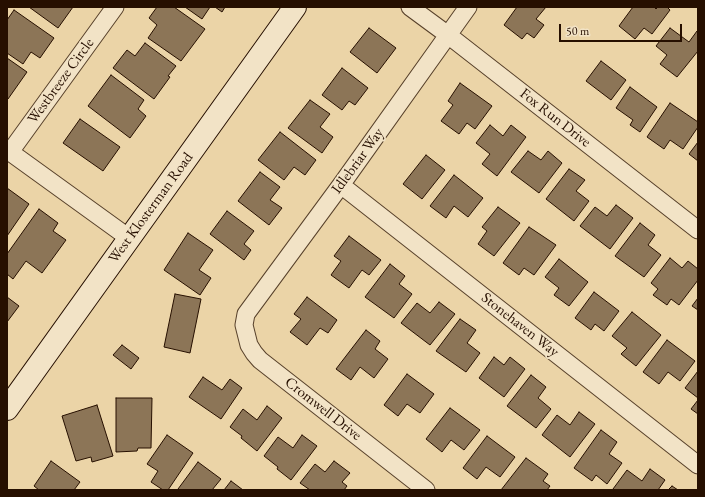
<!DOCTYPE html>
<style>
body{margin:0}
#map{position:relative;width:705px;height:497px;overflow:hidden;background:#ebd4a7;font-family:"EB Garamond",serif}
canvas{display:block}
.frame{position:absolute;inset:0;border:8px solid #260f00;pointer-events:none}
.scale{position:absolute;left:559px;top:24px;width:123px;height:18px;box-sizing:border-box;border:2px solid #260f00;border-top:0;padding-left:5px;font-size:12px;line-height:14px;white-space:nowrap;color:#260f00;-webkit-text-stroke:3px #f2e3c6;paint-order:stroke}
</style>
<div id="map">
<canvas width="705" height="497"></canvas>
<div class="frame"></div>
<div class="scale">50 m</div>
</div>
<script>
const g = document.querySelector('canvas').getContext('2d');
g.lineJoin = 'round';
function paint(path, color) { g.fillStyle = color; g.fill(path, 'evenodd'); }
const toPath = rows => new Path2D(rows.map(r => 'M' + r).join(''));
function trace(path, color, width, dash) { g.strokeStyle = color; g.lineWidth = width; g.lineCap = dash ? 'butt' : 'round'; g.setLineDash(dash || []); g.stroke(path); }
function write(font, color, halo, rows, align = 'center') {
  g.font = font + ' "EB Garamond",serif'; g.lineWidth = 3.5; g.setLineDash([]); g.textBaseline = 'middle'; g.strokeStyle = halo; g.fillStyle = color; for (const [text, x, y, turn = 0] of rows) {
    g.save(); g.translate(x, y); g.rotate((+turn || 0) * Math.PI / 180); g.textAlign = isNaN(turn) ? turn : align; if (halo) g.strokeText(text, 0, 0); g.fillText(text, 0, 0); g.restore();
  }
}
const building = toPath([
 [29,7,73,7,58,28,29,7],
 [157,7,174,7,205,29,181,61,148,38,157,25,149,18,157,7],
 [185,7,210,7,202,19,185,7],
 [215,7,225,7,222,12,215,7],
 [517,7,546,7,536,19,544,25,534,38,527,33,522,39,504,25,517,7],
 [633,7,654,7,656,9,658,7,667,7,670,10,652,34,644,28,635,39,619,26,633,7],
 [14,10,54,38,40,58,31,52,23,64,7,53,7,20,14,10],
 [369,28,396,48,377,73,350,52,369,28],
 [670,28,689,42,697,31,698,32,698,51,677,77,660,64,667,55,656,46,670,28],
 [145,43,176,66,168,76,170,77,154,99,113,68,127,50,135,56,145,43],
 [7,58,27,72,8,99,7,99,7,58],
 [601,61,626,80,611,100,586,81,601,61],
 [342,68,368,88,355,105,349,101,342,110,322,95,342,68],
 [111,75,144,100,138,109,146,116,130,138,88,106,111,75],
 [460,83,492,106,475,129,467,123,459,134,441,121,453,105,448,101,460,83],
 [630,87,657,107,640,132,630,125,633,120,616,108,630,87],
 [310,100,330,114,320,127,333,137,322,153,288,128,310,100],
 [670,103,698,122,698,127,683,149,670,140,664,149,647,137,670,103],
 [80,119,120,147,103,171,63,143,80,119],
 [490,125,503,136,511,125,526,137,497,176,482,164,490,154,476,143,490,125],
 [280,132,316,160,305,175,294,167,284,180,258,160,280,132],
 [698,142,698,161,689,154,698,142],
 [528,151,541,160,548,151,562,163,539,193,511,172,528,151],
 [426,155,445,170,422,199,403,184,426,155],
 [569,169,585,180,576,191,589,201,574,221,546,199,569,169],
 [260,172,280,187,270,200,282,208,269,225,238,201,260,172],
 [454,175,483,198,468,217,454,206,446,218,430,206,454,175],
 [7,188,29,204,7,236,7,188],
 [616,205,633,218,610,249,580,226,595,207,607,216,616,205],
 [498,207,520,223,494,256,478,244,487,231,482,227,498,207],
 [39,209,58,223,53,231,66,240,42,273,26,261,13,279,7,274,7,254,39,209],
 [227,211,254,231,244,244,251,250,244,260,210,234,227,211],
 [640,223,655,235,648,245,661,255,644,277,615,256,640,223],
 [529,227,556,245,534,275,524,268,519,275,503,263,529,227],
 [188,233,213,250,199,270,211,278,200,295,164,270,188,233],
 [349,236,381,260,369,275,362,270,349,288,331,275,341,261,334,256,349,236],
 [670,258,682,268,688,261,698,269,698,280,679,305,671,299,667,305,653,295,658,289,651,283,670,258],
 [559,259,588,282,569,306,554,295,559,288,545,277,559,259],
 [390,264,405,276,399,284,412,294,394,318,365,297,390,264],
 [594,292,619,311,604,331,595,324,591,330,575,318,594,292],
 [175,294,201,299,190,353,164,347,175,294],
 [7,297,19,306,7,322,7,297],
 [307,297,337,320,328,333,320,328,307,345,290,332,301,319,294,314,307,297],
 [698,298,698,310,692,306,698,298],
 [439,302,455,314,430,345,401,323,417,303,430,313,439,302],
 [632,312,661,335,636,366,621,354,627,348,612,336,632,312],
 [460,319,476,330,467,343,480,353,466,372,436,351,460,319],
 [366,330,380,341,375,349,388,359,374,378,360,367,351,380,336,369,366,330],
 [667,340,695,361,680,381,668,372,659,384,643,372,667,340],
 [122,345,139,358,131,369,113,355,122,345],
 [494,357,504,365,510,357,525,369,504,397,479,378,494,357],
 [698,371,698,398,685,388,698,371],
 [407,374,434,394,420,413,407,404,398,416,384,405,407,374],
 [531,375,546,387,538,398,551,409,536,428,507,406,531,375],
 [203,377,222,390,230,379,242,388,221,419,189,397,203,377],
 [116,398,152,398,151,448,138,448,137,451,116,452,116,398],
 [698,400,698,414,691,409,698,400],
 [97,405,113,456,92,462,91,457,76,461,62,416,97,405],
 [267,406,282,418,257,451,241,438,242,436,230,427,243,409,257,420,267,406],
 [450,408,480,430,464,450,451,440,442,452,426,439,450,408],
 [579,412,595,424,570,457,542,435,557,415,570,425,579,412],
 [601,430,617,442,609,454,622,463,607,484,596,475,592,481,574,468,601,430],
 [167,435,193,453,168,490,163,490,151,482,158,471,147,464,167,435],
 [302,435,317,446,291,480,277,469,278,467,264,456,278,437,293,448,302,435],
 [487,436,515,457,500,477,486,467,477,479,463,468,487,436],
 [526,458,548,474,543,481,550,486,547,490,501,490,526,458],
 [51,461,80,482,74,490,39,490,34,486,51,461],
 [334,461,350,473,342,482,347,486,344,490,310,490,300,483,315,464,325,472,334,461],
 [198,462,221,479,212,490,180,490,178,489,198,462],
 [650,469,665,480,658,490,615,490,613,489,627,470,642,481,650,469],
 [231,481,243,490,224,490,231,481],
 [672,486,678,490,668,490,672,486]
]);
const street = toPath([
 [410,7,448,35,698,230],
 [7,150,10,152,115,7],
 [10,152,129,238],
 [341,185,698,465],
 [426,490,260,360,254,353,249,345,244,325,246,314,341,185,468,7]
]);
const secondary = toPath([
 [7,409,295,7]
]);
const streetNames = [
 ["Westbreeze Circle",61,81,-54],
 ["Fox Run Drive",555,118,38],
 ["Idlebriar Way",358,161,-54],
 ["West Klosterman Road",151,208,-54],
 ["Stonehaven Way",520,325,38],
 ["Cromwell Drive",323,409,38]
];
paint(building, '#8c7557');
trace(building, '#260f00', 1);
trace(street, '#57402a', 19);
trace(secondary, '#260f00', 24);
trace(street, '#f2e3c6', 17);
trace(secondary, '#f2e3c6', 22);
write('15px', '#260f00', '#f2e3c6', streetNames);
</script>
